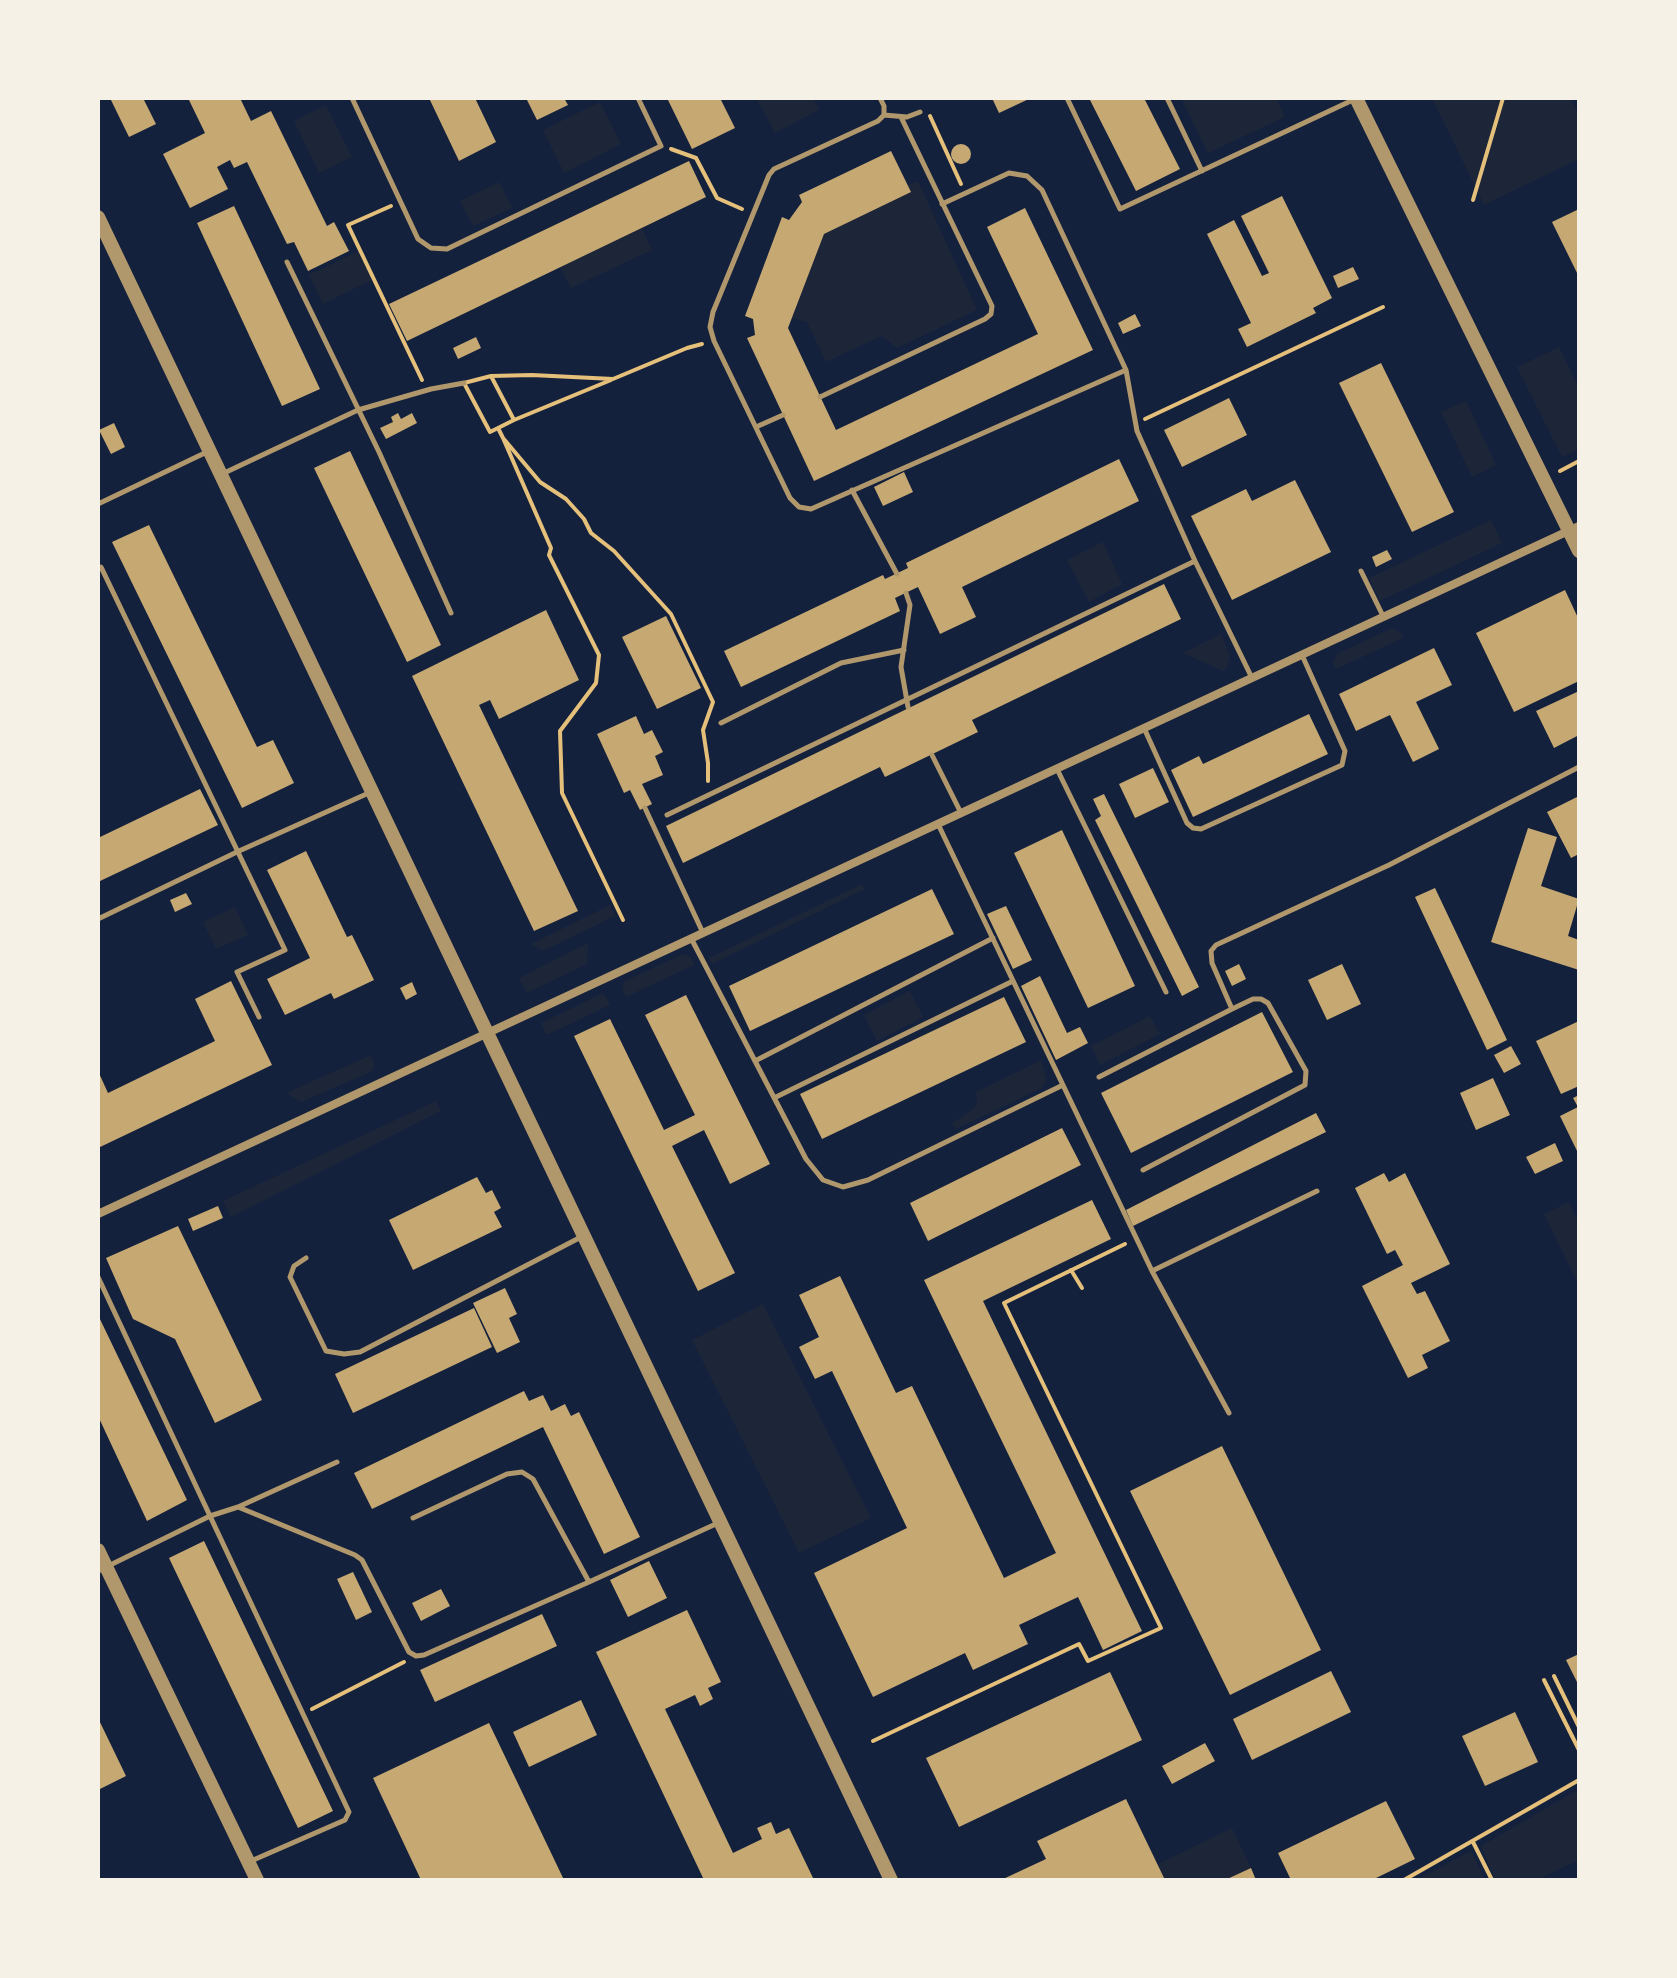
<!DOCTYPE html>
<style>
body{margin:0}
#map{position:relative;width:1677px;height:1978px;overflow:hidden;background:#14213d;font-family:"Alegreya Sans",sans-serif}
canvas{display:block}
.frame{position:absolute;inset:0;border:100px solid #f6f1e7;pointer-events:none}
</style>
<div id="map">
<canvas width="1677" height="1978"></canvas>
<div class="frame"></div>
</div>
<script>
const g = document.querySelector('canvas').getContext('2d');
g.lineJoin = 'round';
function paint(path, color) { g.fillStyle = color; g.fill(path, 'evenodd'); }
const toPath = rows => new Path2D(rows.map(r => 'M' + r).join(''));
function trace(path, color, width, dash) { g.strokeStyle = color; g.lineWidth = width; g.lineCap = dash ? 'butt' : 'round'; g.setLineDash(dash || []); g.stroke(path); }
const green = toPath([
 [756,98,813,98,819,110,775,133],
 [1181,98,1276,98,1285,117,1208,153],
 [1432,98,1571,98,1579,115,1579,159,1484,205],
 [600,102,621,144,564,173,543,130],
 [326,105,352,157,319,173,294,121],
 [918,181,977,310,897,348,882,336,826,362,807,322,792,318,824,234,910,192,908,185],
 [499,182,512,208,473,226,460,201],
 [642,228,652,250,571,288,560,267],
 [358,251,372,280,323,304,309,275],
 [1559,347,1579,388,1579,449,1562,457,1517,367],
 [1466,401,1496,465,1472,477,1441,412],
 [1491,520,1502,543,1380,601,1369,578],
 [1103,542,1122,584,1089,602,1067,560],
 [1392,628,1400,632,1403,638,1336,669,1333,663,1337,654],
 [1221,634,1230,655,1227,667,1223,671,1183,653],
 [862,884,865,889,712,964,709,958],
 [610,905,615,916,543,951,531,944],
 [235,907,248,935,216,949,203,922],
 [588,943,587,964,527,993,519,978],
 [683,954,691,957,694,965,626,997,622,989,625,981],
 [910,991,923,1017,877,1041,864,1015],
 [601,994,606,996,610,1005,547,1035,541,1023],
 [1150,1016,1160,1034,1100,1065,1091,1046],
 [371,1055,375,1067,371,1072,301,1102,286,1093],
 [1041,1060,1047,1080,1042,1088,956,1129,952,1123,972,1110,977,1103,976,1092],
 [436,1101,441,1111,231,1217,223,1201],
 [1569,1202,1579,1223,1579,1286,1544,1214],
 [763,1304,871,1518,799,1553,692,1340],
 [1579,1789,1579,1860,1537,1880,1495,1880,1481,1846],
 [1232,1828,1251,1868,1225,1880,1165,1880,1158,1864],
 [1471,1851,1485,1880,1418,1880,1418,1879]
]);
const building = toPath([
 [110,98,143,98,156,124,129,137],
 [188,98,240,98,251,121,271,111,327,226,334,222,349,251,308,271,294,242,287,244,247,162,234,168,230,160,217,167,228,189,190,208,163,154,205,133],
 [429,98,475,98,496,142,459,161],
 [526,98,564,98,568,105,537,120],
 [667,98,720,98,735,128,692,149],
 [992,98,1031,98,999,113],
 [1089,98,1144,98,1180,169,1136,191],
 '951 154a10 10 0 1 1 20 0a10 10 0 1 1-20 0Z',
 [891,151,911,192,824,234,788,328,836,430,1038,334,987,227,1025,208,1093,350,814,481,747,338,755,335,753,319,745,316,782,217,789,220,802,202,799,195],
 [689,161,706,197,407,341,389,304],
 [1282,196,1332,298,1313,308,1316,313,1247,347,1238,329,1251,323,1207,234,1234,220,1262,276,1269,273,1241,216],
 [234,206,320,389,282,406,197,223],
 [1579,209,1579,277,1552,222],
 [1353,267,1359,279,1338,288,1333,276],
 [1135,314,1141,326,1123,334,1118,323],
 [476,337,481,348,458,359,453,348],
 [1381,363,1454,512,1412,532,1339,383],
 [1229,398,1247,435,1182,467,1164,430],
 [398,413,401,419,412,413,417,423,386,439,380,428,393,422,391,417],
 [114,423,125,447,111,454,99,430],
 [350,451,441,645,407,662,314,468],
 [1119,459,1139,501,962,587,976,617,940,634,918,587,895,598,900,611,741,687,724,651,883,575,885,579,908,568,906,563],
 [904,472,913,492,883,506,874,487],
 [1295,480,1331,552,1232,600,1191,516,1246,489,1252,501],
 [149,525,257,747,273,740,294,783,242,808,112,542],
 [1387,550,1392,559,1376,567,1372,557],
 [1164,584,1181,619,972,720,978,732,885,777,880,767,683,863,666,826],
 [1565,590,1579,620,1579,681,1514,712,1476,633],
 [546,610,579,680,499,719,490,700,479,705,578,911,534,931,412,676],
 [666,616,701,688,657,709,622,637],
 [1434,648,1452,685,1416,702,1439,749,1413,762,1390,715,1356,731,1339,694],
 [1579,691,1579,735,1554,748,1536,711],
 [1309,714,1328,754,1193,817,1171,770,1199,756,1203,764],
 [636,716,644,734,652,730,663,752,655,756,663,775,642,784,652,804,640,810,630,790,624,793,597,734],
 [1153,768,1169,802,1135,818,1119,784],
 [200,789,218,825,98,882,98,838],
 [1104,794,1199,987,1182,996,1095,820,1101,816,1093,799],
 [1579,796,1579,854,1571,858,1547,812],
 [1528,828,1557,837,1541,886,1579,899,1568,936,1579,940,1579,970,1491,942],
 [1062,830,1135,986,1088,1008,1014,853],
 [306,851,347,937,352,935,374,980,334,999,331,993,285,1015,267,979,310,958,267,870],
 [1435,888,1507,1040,1487,1050,1415,897],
 [932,889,954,934,750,1031,729,986],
 [186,893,192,904,175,912,170,900],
 [1006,906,1032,960,1013,969,987,914],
 [1239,964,1246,979,1232,986,1225,971],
 [1342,964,1361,1004,1327,1020,1308,980],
 [1040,976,1067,1033,1080,1027,1088,1043,1056,1060,1021,986],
 [231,981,272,1065,98,1148,98,1071,108,1093,215,1041,195,999],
 [412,982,417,994,406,1000,400,988],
 [686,995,770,1164,730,1184,704,1130,672,1146,735,1273,698,1291,574,1036,610,1019,664,1130,695,1115,645,1015],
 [1004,997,1026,1042,822,1139,800,1094],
 [1262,1012,1293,1072,1131,1153,1101,1093],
 [1579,1021,1579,1086,1561,1094,1536,1041],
 [1511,1046,1521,1064,1504,1073,1494,1055],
 [1493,1078,1510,1115,1476,1130,1460,1093],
 [1579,1095,1579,1155,1560,1116,1578,1107,1573,1098],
 [1316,1113,1326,1132,1133,1226,1126,1210],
 [1062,1128,1081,1165,928,1241,910,1203],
 [1555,1143,1563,1161,1535,1174,1526,1157],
 [1384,1173,1389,1182,1405,1173,1450,1264,1411,1283,1417,1294,1425,1291,1450,1341,1422,1355,1428,1368,1408,1378,1362,1286,1403,1265,1395,1250,1387,1254,1355,1188],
 [477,1177,486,1193,492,1190,501,1208,494,1212,502,1227,413,1270,389,1220],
 [1092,1200,1111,1239,983,1301,1142,1631,1103,1650,1078,1597,1019,1625,1028,1644,973,1670,965,1653,873,1697,814,1573,907,1528,832,1371,815,1379,799,1347,819,1337,799,1295,840,1276,896,1393,912,1386,1004,1578,1056,1553,924,1280],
 [218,1206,223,1218,193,1231,188,1219],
 [178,1226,262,1400,215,1423,175,1339,133,1319,106,1258],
 [505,1288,517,1314,509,1318,520,1342,497,1353,473,1303],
 [474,1308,492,1347,353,1413,335,1374],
 [98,1315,187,1500,147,1521,98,1416],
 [524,1391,529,1401,543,1395,551,1411,565,1404,571,1416,579,1412,640,1537,604,1554,543,1427,372,1509,354,1473],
 [1222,1446,1321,1650,1230,1695,1130,1491],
 [204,1541,333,1811,298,1828,169,1558],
 [649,1561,667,1598,628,1617,610,1580],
 [353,1572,372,1612,356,1620,337,1579],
 [441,1589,450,1606,421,1621,412,1603],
 [687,1610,721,1682,708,1688,713,1699,700,1706,695,1695,665,1709,733,1853,762,1839,757,1828,771,1822,776,1834,789,1828,814,1880,704,1880,596,1652],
 [542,1614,557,1646,435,1702,420,1670],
 [1579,1654,1579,1686,1566,1660],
 [1331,1671,1351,1712,1252,1760,1233,1719],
 [1110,1672,1142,1740,959,1827,926,1758],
 [581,1700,597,1735,529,1767,513,1732],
 [1515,1712,1538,1762,1485,1786,1462,1736],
 [98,1718,126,1776,98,1790],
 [489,1723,564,1880,421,1880,373,1778],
 [1205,1743,1215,1761,1172,1784,1162,1766],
 [1126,1799,1165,1880,1001,1880,1046,1859,1037,1841],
 [1386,1801,1415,1859,1372,1880,1291,1880,1278,1853],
 [1251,1868,1256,1880,1225,1880]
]);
const path = toPath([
 [930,116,961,184],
 [671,149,696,158,717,198,742,209],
 [1473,200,1503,98],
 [391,206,348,225,422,380],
 [491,376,532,375,613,379,687,348,702,344],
 [491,376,514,420,490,432,464,383,491,376],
 [1145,419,1383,307],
 [514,420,611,380],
 [498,428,503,438,540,482,566,499,584,519,591,533,614,551,671,614,713,702,703,730,708,763,708,781],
 [503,438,551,548,549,555,599,655,596,683,560,731,562,793,623,920],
 [1560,471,1579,461],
 [1071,1270,1082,1288],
 [1554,1676,1579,1727],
 [1544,1680,1579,1750],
 [312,1709,404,1662],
 [873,1741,1079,1644,1088,1661,1161,1628,1004,1303,1125,1244],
 [1473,1842,1492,1880],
 [1404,1880,1579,1780]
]);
const service = toPath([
 [352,98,418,239,431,248,447,249,661,146,638,98],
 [880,98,884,106,884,115,878,121,774,169,769,175,713,312,710,327,714,341,790,498,799,507,811,509,1126,370],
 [1067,98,1120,209,1355,99],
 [1167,98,1202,171],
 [884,115,907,117,920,112],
 [942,204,1009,173,1027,176,1042,190,1126,370,1137,431,1195,561,1252,678],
 [287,262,379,452,451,613],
 [820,397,985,319,991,314,992,306,901,117],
 [756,427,783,415],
 [222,474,358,410,431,389,464,383],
 [852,490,897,574],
 [98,504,209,451],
 [101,567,285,950,237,972,259,1017],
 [1361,571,1383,616],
 [906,593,910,605,901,667,908,707],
 [721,723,841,663,904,650],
 [1144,728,1187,823,1193,828,1201,829,1342,765,1345,751,1302,655],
 [932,755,961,813],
 [1057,769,1166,992],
 [645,808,703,933],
 [667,815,1195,561],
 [938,824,1152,1271,1229,1413],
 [98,919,239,851,371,792],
 [692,940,806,1159,823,1180,843,1187,868,1180,1063,1085],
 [1232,1009,1212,963,1211,951,1216,945,1389,865,1579,767],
 [755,1061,993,938],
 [1099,1077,1232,1009,1253,999,1261,999,1268,1003,1306,1071,1305,1085,1143,1170],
 [774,1098,1013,981],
 [306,1258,294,1266,290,1277,326,1351,344,1354,360,1352,583,1236],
 [1152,1271,1317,1191],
 [98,1277,210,1516,238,1507,337,1462],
 [238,1507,355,1555,362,1560,409,1652,416,1656,424,1655,589,1582],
 [413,1518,507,1474,522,1472,533,1479,589,1582,718,1523],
 [98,1571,210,1516,349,1812,345,1820,251,1861]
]);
const minor = toPath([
 [98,1214,1579,526]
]);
const tertiary = toPath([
 [1356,98,1579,551],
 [98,217,891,1880],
 [98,1550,257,1880]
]);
paint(green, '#1d2539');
paint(building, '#c6a872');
trace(path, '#e5c07b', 4);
trace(service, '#b1986c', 5);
trace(minor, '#b1986c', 8);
trace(tertiary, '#b1986c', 14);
</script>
